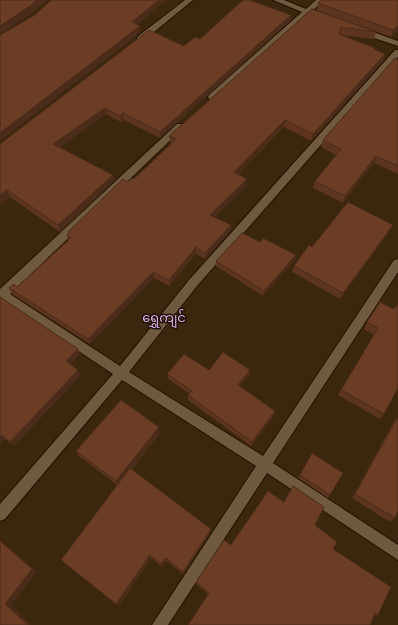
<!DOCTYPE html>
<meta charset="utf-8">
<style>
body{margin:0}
canvas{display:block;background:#3a270d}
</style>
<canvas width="398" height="625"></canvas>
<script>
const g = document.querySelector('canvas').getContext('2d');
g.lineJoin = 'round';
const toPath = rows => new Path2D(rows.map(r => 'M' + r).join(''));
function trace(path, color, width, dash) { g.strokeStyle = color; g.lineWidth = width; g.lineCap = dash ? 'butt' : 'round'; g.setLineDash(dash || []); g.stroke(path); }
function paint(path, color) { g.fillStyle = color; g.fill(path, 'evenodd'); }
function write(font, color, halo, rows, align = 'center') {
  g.font = font + ' "Roboto Serif","Noto Sans Myanmar",serif'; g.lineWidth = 3; g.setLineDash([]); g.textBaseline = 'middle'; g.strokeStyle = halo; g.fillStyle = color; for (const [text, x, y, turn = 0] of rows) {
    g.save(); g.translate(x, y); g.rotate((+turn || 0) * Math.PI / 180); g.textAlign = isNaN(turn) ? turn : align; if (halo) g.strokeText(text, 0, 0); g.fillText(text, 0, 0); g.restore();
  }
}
const minor = toPath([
 [185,0,193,0,143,41,137,41,137,37,185,0],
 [273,0,284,0,306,9,316,0,324,0,312,11,317,12,317,16,308,14,215,99,209,99,208,97,209,95,302,12,273,0],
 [359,29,365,29,398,41,398,46,359,33,359,29],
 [395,50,398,50,398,57,197,286,129,372,263,456,394,260,398,259,398,272,273,463,398,545,398,560,267,473,168,625,152,625,256,466,122,380,5,519,0,521,0,504,113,374,2,300,0,300,0,289,177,124,183,124,184,126,183,128,10,294,120,366,189,280,395,50]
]);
const wall = toPath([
 [318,3,398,30,391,37,317,10],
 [312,9,376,32,374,39,340,35,374,49,383,61,311,141,284,127,239,174,247,186,214,217,231,225,230,232,205,259,196,254,169,286,154,278,90,344,12,294,9,288,17,287,68,240,67,236,68,234,68,232,134,179,171,144,170,143,169,136],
 [291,15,290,21,160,138,124,120,121,122,106,114,60,147,113,175,114,181,60,232,10,197,0,205,0,144,184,46,200,39],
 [398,60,398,174,374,163,343,203,313,188,315,181,336,155,321,147,323,140],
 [390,231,340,299,292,272,294,266,312,247],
 [295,260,263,296,216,266,216,261],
 [0,297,80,354,70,364,81,375,14,446,5,439,0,444],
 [394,309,384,414,380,419,338,395,374,335,364,329,367,322],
 [209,370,250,370,249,375,240,386,275,411,274,416,251,446,188,400,188,395,190,394,168,379,167,374],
 [397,418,395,518,390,522,352,498,393,423],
 [160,433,132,469,210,533,183,574,167,561,162,567,151,558,119,606,117,485,79,456,76,451],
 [312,453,330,495,328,498,298,478],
 [315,525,333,549,378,615,374,616,208,594,196,584,196,582,231,545]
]);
const shadedWall = toPath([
 [38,0,48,0,29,15,0,34,0,26],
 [159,0,167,0,133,29,132,22],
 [291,15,290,21,160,138,160,132],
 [398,25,398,30,391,37,393,30],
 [140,26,141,32,0,141,0,133],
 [385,54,383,61,311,141,313,134],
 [105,108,106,114,55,150,53,144],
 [123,113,124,120,121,122,120,116],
 [285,120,284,127,234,179,234,172],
 [376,156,374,163,343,203,345,196],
 [113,175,114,181,60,232,58,225],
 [247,179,247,186,209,221,210,215],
 [7,190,10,197,0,205,0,196],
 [231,225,230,232,205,259,205,253],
 [393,225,390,231,340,299,343,293],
 [196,247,196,254,169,286,169,280],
 [296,255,295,260,263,296,264,291],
 [153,272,154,278,90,344,88,339],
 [78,349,80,354,68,366,66,361],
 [78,370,81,375,14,446,10,442],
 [250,370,249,375,237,390,238,385],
 [275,411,274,416,251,446,252,442],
 [159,427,160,433,118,486,116,481],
 [2,435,5,439,0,444,0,437],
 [211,529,210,533,183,574,183,572],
 [0,540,37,572,11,605,31,625,28,625,5,604],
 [150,555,151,558,119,606,116,604],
 [166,558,167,561,162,567,161,564]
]);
const building = toPath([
 [0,0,38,0,27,8,0,26,0,0],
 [51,0,159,0,132,22,140,26,0,133,0,35,35,15,51,0],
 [243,0,249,0,291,15,160,132,123,113,120,116,105,108,53,144,113,175,58,225,7,190,0,196,0,144,149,30,184,46,195,37,200,39,243,0],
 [321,0,398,0,398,25,393,30,318,3,321,0],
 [312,9,376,32,341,27,339,34,375,48,374,49,385,54,313,134,285,120,234,172,247,179,210,215,231,225,205,253,196,247,169,280,153,272,88,339,9,288,14,284,17,287,71,238,67,236,69,233,68,232,123,179,128,182,132,178,134,179,176,139,169,136,312,9],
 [395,58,398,60,398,166,376,156,345,196,315,181,341,149,323,140,395,58],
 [348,202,393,225,343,293,294,266,309,245,312,247,348,202],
 [242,233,260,242,263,238,296,255,264,291,216,261,242,233],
 [0,297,78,349,66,361,78,370,10,442,2,435,0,437,0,297],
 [380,302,394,309,398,304,398,388,384,414,341,390,378,328,367,322,380,302],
 [223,352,250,370,238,385,275,411,252,442,188,395,192,391,167,374,184,354,209,370,223,352],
 [121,400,159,427,116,481,76,451,121,400],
 [397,418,398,418,398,511,395,518,355,494,397,418],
 [312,453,343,473,330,495,300,475,312,453],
 [130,468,211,529,183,572,166,558,161,564,150,555,116,604,61,560,130,468],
 [293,486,324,507,315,525,337,542,333,549,391,587,378,615,375,613,370,625,188,625,209,593,196,582,224,540,231,545,268,491,284,502,293,486],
 [0,541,32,569,5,604,28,625,0,625,0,541]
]);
const quarterNames = [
 ["ရွှေကျင်",164,318]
];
trace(minor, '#210f00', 2);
paint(minor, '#6f593f');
paint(wall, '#5c341f');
paint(shadedWall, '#4b2b19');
paint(building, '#6b3d24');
trace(building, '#4b2b19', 1);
write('13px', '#e1ace7', '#1b1207', quarterNames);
</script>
